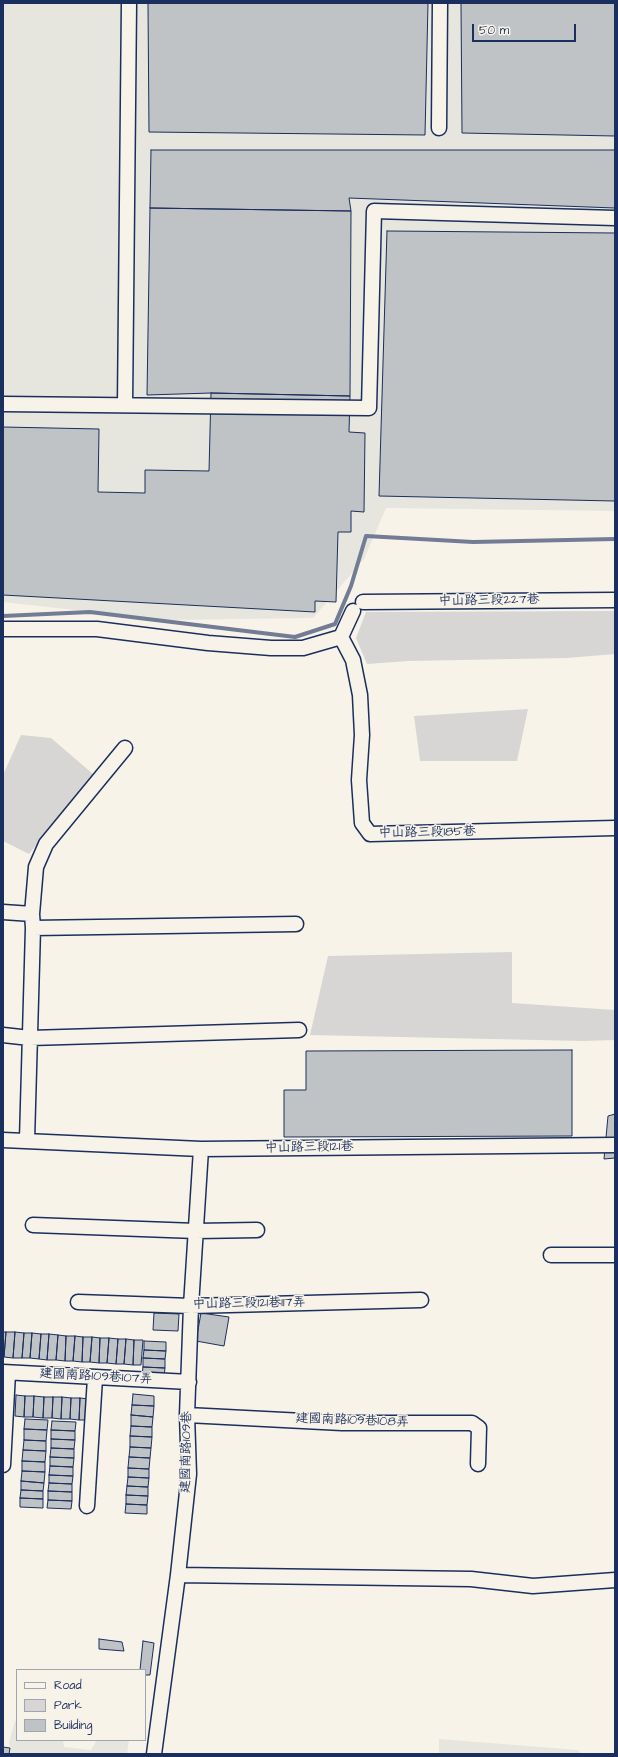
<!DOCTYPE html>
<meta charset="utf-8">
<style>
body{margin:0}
#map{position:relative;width:618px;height:1757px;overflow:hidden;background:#f7f3e8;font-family:"Architects Daughter",sans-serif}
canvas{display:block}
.frame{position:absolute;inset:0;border:4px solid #1b2f5e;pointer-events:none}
.legend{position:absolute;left:16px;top:1669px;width:130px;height:72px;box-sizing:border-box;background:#f7f3e8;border:1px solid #9fa5b1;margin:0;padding:5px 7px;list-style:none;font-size:12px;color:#1b2f5e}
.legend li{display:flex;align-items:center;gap:8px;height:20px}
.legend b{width:20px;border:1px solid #9fa5b1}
.scale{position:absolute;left:472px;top:24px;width:104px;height:18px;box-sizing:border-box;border:2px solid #1b2f5e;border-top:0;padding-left:5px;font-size:12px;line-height:14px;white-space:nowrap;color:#1b2f5e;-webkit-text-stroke:3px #f7f3e8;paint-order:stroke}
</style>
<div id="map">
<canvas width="618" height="1757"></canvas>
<div class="frame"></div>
<ul class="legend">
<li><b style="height:5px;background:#f7f3e8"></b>Road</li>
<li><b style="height:11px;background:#d7d6d4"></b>Park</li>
<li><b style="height:11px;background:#c0c3c5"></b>Building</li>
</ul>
<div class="scale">50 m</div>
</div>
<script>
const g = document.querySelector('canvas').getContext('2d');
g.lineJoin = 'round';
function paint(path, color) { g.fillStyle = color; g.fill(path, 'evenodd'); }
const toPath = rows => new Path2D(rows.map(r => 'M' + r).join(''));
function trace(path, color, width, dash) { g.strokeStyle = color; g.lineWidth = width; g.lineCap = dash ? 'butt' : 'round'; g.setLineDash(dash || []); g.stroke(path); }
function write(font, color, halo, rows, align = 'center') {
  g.font = font + ' "Architects Daughter","LXGW WenKai TC",sans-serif'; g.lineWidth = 3; g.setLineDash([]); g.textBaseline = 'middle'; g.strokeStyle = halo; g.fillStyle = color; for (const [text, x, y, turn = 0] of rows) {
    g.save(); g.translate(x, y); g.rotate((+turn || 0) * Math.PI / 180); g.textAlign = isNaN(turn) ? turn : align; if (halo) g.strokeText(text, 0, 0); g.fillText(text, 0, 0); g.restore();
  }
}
const built = toPath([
 [3,3,615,3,615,511,386,508,364,559,313,618,163,620,3,602],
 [15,1721,17,1721,17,1740,63,1740,64,1747,91,1750,97,1740,129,1740,127,1754,11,1754,9,1742],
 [439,1739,578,1750,581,1754,439,1754]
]);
const green = toPath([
 [615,611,615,654,567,658,408,661,367,664,356,638,366,612],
 [528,709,517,761,420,761,414,716],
 [21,735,51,738,93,774,29,854,3,841,3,775],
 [512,952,512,1003,615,1010,615,1040,582,1041,310,1035,328,956]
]);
const stream = toPath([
 [3,616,90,612,295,637,335,624,351,586,366,536,473,542,615,539]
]);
const building = toPath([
 [148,3,428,3,425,135,149,132,148,3],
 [461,3,615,3,615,136,462,133,461,3],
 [151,150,615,150,615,208,349,198,351,211,150,208,151,150],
 [150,208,351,211,350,396,211,393,147,395,150,208],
 [387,231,615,233,615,501,379,496,387,231],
 [211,393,350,396,349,432,365,433,364,512,351,511,351,532,338,532,336,602,315,601,315,612,3,595,3,427,99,429,98,492,145,493,145,470,209,471,211,393],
 [572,1050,572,1136,284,1137,284,1090,306,1090,306,1051,572,1050],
 [615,1114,615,1158,604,1159,608,1116,615,1114],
 [154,1313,179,1314,178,1331,153,1330,154,1313],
 [201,1313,229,1317,224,1346,196,1341,201,1313],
 [3,1332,6,1332,4,1357,3,1357,3,1332],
 [6,1332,15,1332,13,1358,4,1357,6,1332],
 [15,1332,24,1333,22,1358,13,1358,15,1332],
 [24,1333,32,1333,30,1358,22,1358,24,1333],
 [32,1333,41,1334,39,1359,30,1358,32,1333],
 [41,1334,49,1334,47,1360,39,1359,41,1334],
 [49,1334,58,1335,56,1360,47,1360,49,1334],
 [58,1335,66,1336,65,1361,56,1360,58,1335],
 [66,1336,75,1336,73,1361,65,1361,66,1336],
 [75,1336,83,1337,82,1362,73,1361,75,1336],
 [83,1337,92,1337,90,1362,82,1362,83,1337],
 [92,1337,100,1338,99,1363,90,1362,92,1337],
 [100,1338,109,1338,107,1363,99,1363,100,1338],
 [109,1338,118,1339,116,1364,107,1363,109,1338],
 [118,1339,126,1339,124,1364,116,1364,118,1339],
 [126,1339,134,1340,133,1365,124,1364,126,1339],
 [134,1340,143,1340,141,1365,133,1365,134,1340],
 [144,1341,166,1342,166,1351,144,1350,144,1341],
 [144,1350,166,1351,165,1359,143,1358,144,1350],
 [143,1358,165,1359,165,1368,143,1367,143,1358],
 [143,1367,165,1368,164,1377,142,1376,143,1367],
 [133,1394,154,1396,154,1406,132,1405,133,1394],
 [16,1395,25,1396,24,1417,15,1416,16,1395],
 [25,1396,34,1396,33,1417,24,1417,25,1396],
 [34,1396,44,1397,43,1418,33,1417,34,1396],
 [44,1397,53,1397,52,1418,43,1418,44,1397],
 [53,1397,62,1397,61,1419,52,1418,53,1397],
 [62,1397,71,1398,70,1419,61,1419,62,1397],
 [71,1398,80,1398,79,1420,70,1419,71,1398],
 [80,1398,89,1399,88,1420,79,1420,80,1398],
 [132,1405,154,1406,153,1417,131,1415,132,1405],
 [131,1415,153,1417,152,1427,131,1426,131,1415],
 [25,1419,48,1420,47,1430,24,1429,25,1419],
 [52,1421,76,1422,75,1431,51,1430,52,1421],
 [131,1426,152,1427,152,1437,130,1436,131,1426],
 [24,1429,47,1430,46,1441,24,1440,24,1429],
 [51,1430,75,1431,75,1440,51,1439,51,1430],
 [130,1436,152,1437,151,1448,130,1447,130,1436],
 [51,1439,75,1440,74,1449,51,1448,51,1439],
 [24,1440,46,1441,46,1451,23,1450,24,1440],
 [130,1447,151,1448,150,1458,129,1457,130,1447],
 [51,1448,74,1449,74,1458,50,1457,51,1448],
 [23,1450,46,1451,45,1462,22,1461,23,1450],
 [50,1457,74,1458,73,1467,50,1466,50,1457],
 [129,1457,150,1458,149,1469,128,1468,129,1457],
 [22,1461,45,1462,45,1472,22,1471,22,1461],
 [50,1466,73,1467,73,1476,49,1475,50,1466],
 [128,1468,149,1469,149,1478,128,1477,128,1468],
 [22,1471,45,1472,44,1483,21,1481,22,1471],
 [49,1475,73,1476,72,1484,49,1483,49,1475],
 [128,1477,149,1478,148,1487,127,1486,128,1477],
 [21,1481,44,1483,43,1491,21,1490,21,1481],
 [49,1483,72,1484,72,1492,48,1491,49,1483],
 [127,1486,148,1487,148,1496,126,1495,127,1486],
 [21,1490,43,1491,43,1499,20,1498,21,1490],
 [48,1491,72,1492,72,1501,48,1500,48,1491],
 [126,1495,148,1496,147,1505,126,1504,126,1495],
 [20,1498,43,1499,43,1508,20,1507,20,1498],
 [48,1500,72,1501,71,1509,47,1508,48,1500],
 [126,1504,147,1505,147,1514,125,1513,126,1504],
 [99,1639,122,1642,124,1651,99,1649,99,1639],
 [143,1641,154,1643,150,1675,145,1675,145,1670,140,1670,143,1641],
 [3,1747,10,1748,9,1754,3,1754,3,1747]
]);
const minor = toPath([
 [439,128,440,3],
 [3,404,369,408,374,211,615,218],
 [125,405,129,3],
 [363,602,615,600],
 [3,629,97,629,208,643,271,648,303,648,341,637,353,611],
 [341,637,353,660,360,695,362,735,359,780,362,823,370,834,615,828],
 [3,912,32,914],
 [33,928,296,924],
 [3,1035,30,1038,299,1030],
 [3,1140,201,1149,615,1145],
 [27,1140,33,928,32,914,36,867,46,844,125,748],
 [33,1225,196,1231,257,1230],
 [551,1255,615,1255],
 [78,1302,191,1306,421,1300],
 [3,1372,189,1382],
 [187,1415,342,1423,472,1423,479,1428,478,1464],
 [3,1465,8,1373],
 [87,1506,95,1378],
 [178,1575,471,1579,533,1586,615,1580],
 [154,1754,178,1575,189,1474,187,1415,191,1306,201,1149]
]);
const streetNames = [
 ["中山路三段227巷",489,601,-1],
 ["中山路三段185巷",427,833,-1],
 ["中山路三段121巷",309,1148,-1],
 ["中山路三段121巷117弄",249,1304,-1],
 ["建國南路109巷107弄",96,1377,3],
 ["建國南路109巷108弄",352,1421,2],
 ["建國南路109巷",187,1452,-89]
];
paint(built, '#e6e5de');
paint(green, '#d7d6d4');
trace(stream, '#727c95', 4);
paint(building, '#c0c3c5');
trace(building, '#1b2f5e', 1);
trace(minor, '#1b2f5e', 17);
trace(minor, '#f7f3e8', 14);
write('13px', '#1b2f5e', '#f7f3e8', streetNames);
</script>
